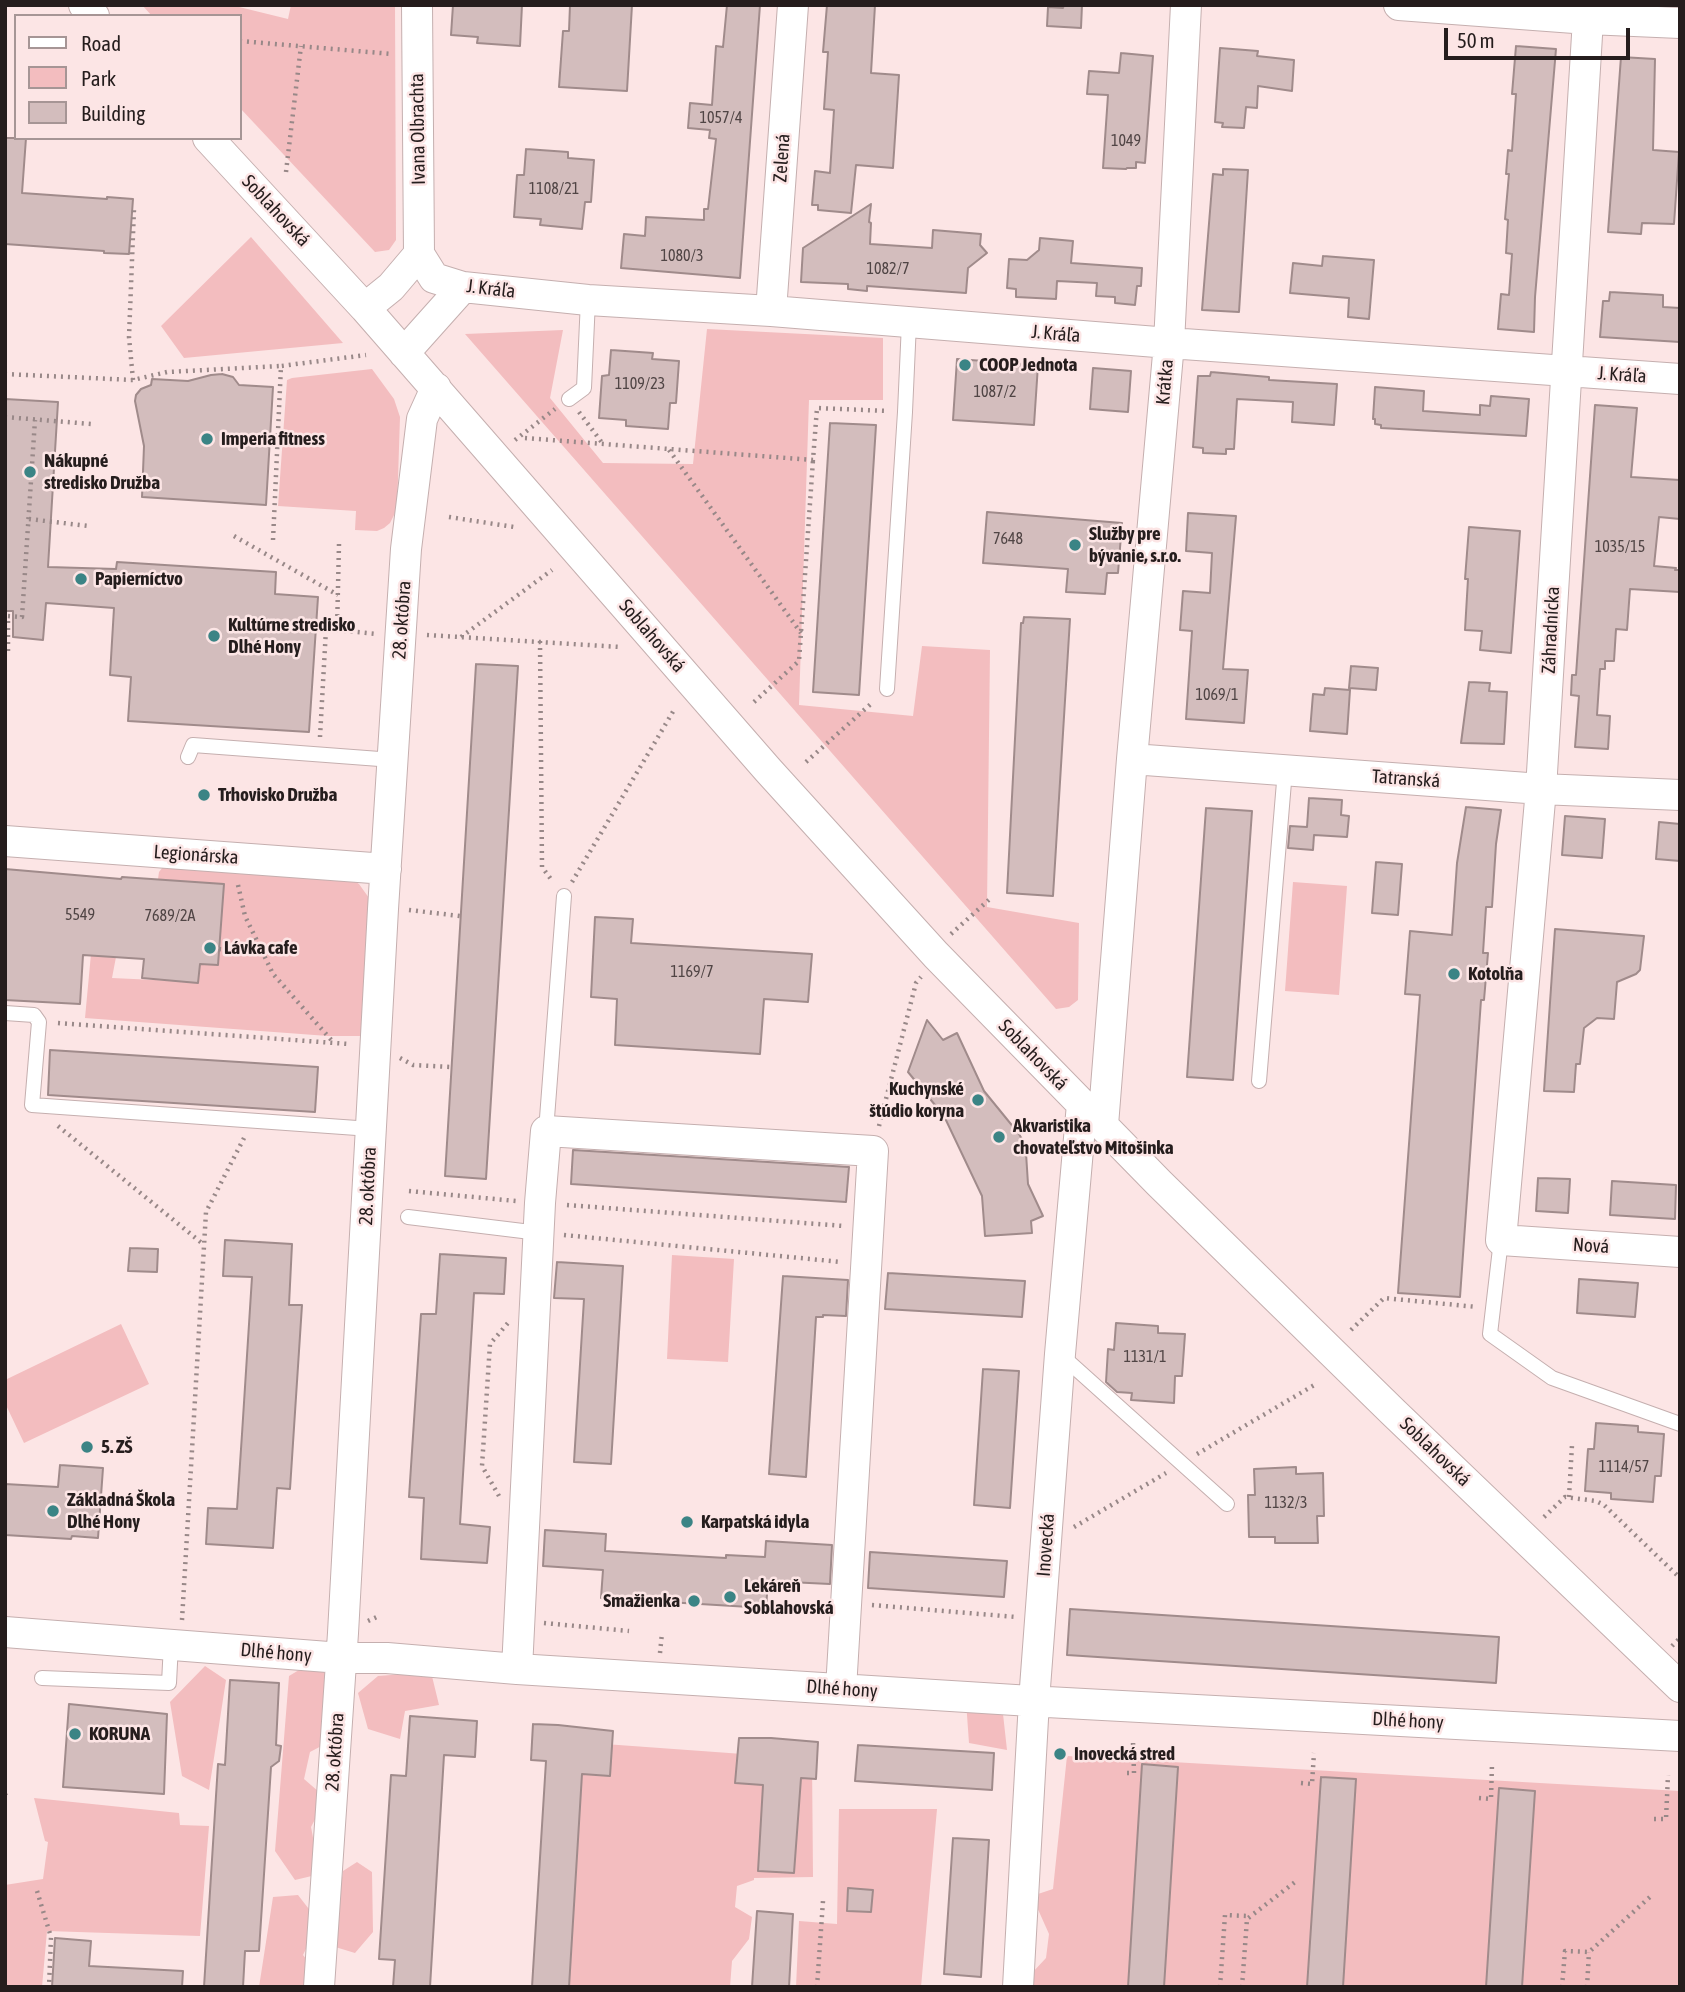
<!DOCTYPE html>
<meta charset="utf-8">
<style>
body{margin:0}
#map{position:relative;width:1685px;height:1992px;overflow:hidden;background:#fce5e5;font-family:"Asap Condensed",sans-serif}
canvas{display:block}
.frame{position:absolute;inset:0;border:7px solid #251d1d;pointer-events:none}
.legend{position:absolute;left:14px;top:14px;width:228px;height:126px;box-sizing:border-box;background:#fce5e5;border:2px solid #a69595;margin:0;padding:9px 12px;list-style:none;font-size:21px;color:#251d1d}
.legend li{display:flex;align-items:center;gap:14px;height:35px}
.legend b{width:35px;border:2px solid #a69595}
.scale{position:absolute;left:1444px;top:28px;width:186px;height:32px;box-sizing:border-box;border:4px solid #251d1d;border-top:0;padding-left:9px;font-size:21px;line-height:24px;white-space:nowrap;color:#251d1d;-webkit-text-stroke:5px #fce5e5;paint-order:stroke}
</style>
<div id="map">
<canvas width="1685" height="1992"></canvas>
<div class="frame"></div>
<ul class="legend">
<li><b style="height:9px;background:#fff"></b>Road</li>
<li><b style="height:19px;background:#f3bdbf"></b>Park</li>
<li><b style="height:19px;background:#d3bdbd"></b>Building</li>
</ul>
<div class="scale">50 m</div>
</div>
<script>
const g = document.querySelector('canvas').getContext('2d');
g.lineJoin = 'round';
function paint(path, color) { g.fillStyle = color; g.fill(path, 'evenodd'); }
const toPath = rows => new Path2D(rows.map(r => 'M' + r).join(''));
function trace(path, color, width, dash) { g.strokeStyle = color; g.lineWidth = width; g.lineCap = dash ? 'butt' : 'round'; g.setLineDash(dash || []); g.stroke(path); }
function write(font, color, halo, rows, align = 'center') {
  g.font = font + ' "Asap Condensed",sans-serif'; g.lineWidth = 5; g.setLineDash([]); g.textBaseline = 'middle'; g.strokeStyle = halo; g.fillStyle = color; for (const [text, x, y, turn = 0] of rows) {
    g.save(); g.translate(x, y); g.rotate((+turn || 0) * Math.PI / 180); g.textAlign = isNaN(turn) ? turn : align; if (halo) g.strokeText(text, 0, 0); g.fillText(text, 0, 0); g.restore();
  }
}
const green = toPath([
 [142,5,231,5,288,19,291,5,395,5,396,240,389,250,375,252,240,108,240,16,152,16],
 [251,237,343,343,184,358,161,326],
 [707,329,883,338,883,400,809,400,799,705,913,716,922,646,990,650,987,907,1079,923,1078,1000,1069,1007,1056,1009,465,334,563,330,550,398,603,463,693,464],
 [372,369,394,399,400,417,397,509,390,523,384,528,377,531,355,530,356,511,278,506,287,380,292,378],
 [163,867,350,878,359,884,369,898,362,1036,328,1036,85,1018,91,954,116,957,112,978,198,982,200,964,224,884,158,879,159,872],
 [1293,882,1347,886,1339,995,1285,991],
 [672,1255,734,1259,728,1362,667,1359],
 [121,1324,149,1384,24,1443,5,1403,5,1380],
 [309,1664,334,1674,329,1742,310,1752,304,1779,326,1798,311,1827,320,1874,295,1880,275,1851,289,1676],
 [205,1666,226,1680,209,1790,182,1776,170,1702],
 [431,1672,439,1705,405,1711,400,1739,368,1729,358,1693,378,1676],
 [966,1701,1002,1705,1007,1750,969,1743],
 [577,1742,812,1759,813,1877,754,1878,754,1880,737,1886,735,1907,752,1917,749,1939,732,1961,730,1987,568,1987],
 [1067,1756,1680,1791,1680,1987,1031,1987,1032,1973,1046,1958,1049,1934,1032,1896,1053,1889],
 [34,1798,179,1813,180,1825,209,1826,200,1936,47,1931,42,1987,5,1987,5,1885,43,1879,48,1842,45,1841],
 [839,1809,937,1809,921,1987,796,1987,799,1921,837,1924],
 [357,1862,372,1872,373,1932,355,1953,332,1946,343,1871],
 [298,1895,319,1922,303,1955,317,1972,307,1987,259,1987,273,1897]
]);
const building = toPath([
 [453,5,522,5,520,46,477,43,478,37,451,35,453,5],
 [570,5,632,5,627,91,559,87,563,31,569,31,570,5],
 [727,5,760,5,740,278,621,268,624,234,645,236,646,217,704,220,704,209,708,209,716,139,709,138,710,130,688,128,690,103,712,105,716,46,723,47,727,5],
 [827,5,875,5,871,73,899,75,893,168,856,165,851,213,818,210,818,205,812,205,815,171,830,173,834,110,824,109,828,52,823,52,827,5],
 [1064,5,1082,5,1081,28,1047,26,1048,7,1063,8,1064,5],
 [1516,46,1556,49,1535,297,1534,332,1498,329,1501,294,1509,295,1512,254,1506,253,1508,220,1505,219,1509,174,1506,174,1508,150,1512,151,1516,94,1512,94,1516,46],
 [1220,48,1258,51,1257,56,1294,60,1292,91,1258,86,1257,108,1246,107,1244,128,1222,127,1223,123,1215,122,1220,48],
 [1121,53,1153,56,1145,163,1136,162,1136,168,1127,168,1126,169,1103,168,1108,95,1087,94,1089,71,1119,73,1121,53],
 [1621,57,1655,59,1653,150,1679,152,1674,224,1642,223,1641,234,1608,232,1621,57],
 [5,138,26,138,22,193,107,199,107,197,133,199,129,254,104,253,104,251,5,244,5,138],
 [526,149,568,152,568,158,594,160,591,202,585,202,582,229,540,225,541,219,514,217,517,175,524,175,526,149],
 [1223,169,1248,170,1239,312,1202,310,1213,174,1223,175,1223,169],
 [871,204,869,222,871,223,870,244,932,248,933,230,981,234,980,245,987,253,968,268,966,293,867,286,867,291,848,289,848,284,801,282,803,248,871,204],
 [1040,238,1073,241,1071,263,1142,268,1141,286,1137,286,1135,305,1115,303,1115,297,1096,296,1097,283,1057,281,1056,299,1016,297,1016,289,1007,288,1009,259,1027,260,1039,250,1040,238],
 [1323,256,1374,260,1369,319,1348,317,1349,298,1290,293,1293,263,1322,266,1323,256],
 [1610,292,1663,295,1663,307,1680,308,1680,342,1600,337,1603,301,1609,301,1610,292],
 [611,350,653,353,652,359,679,361,676,403,670,403,668,429,626,426,626,420,599,418,602,376,609,375,611,350],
 [957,359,1038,365,1034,425,953,420,957,359],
 [1093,368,1131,371,1128,412,1090,409,1093,368],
 [1211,372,1269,377,1269,380,1337,384,1334,425,1292,422,1293,402,1237,399,1234,449,1226,449,1226,454,1203,453,1203,448,1193,447,1198,376,1210,376,1211,372],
 [222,374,233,377,239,385,273,387,266,505,142,497,144,446,135,401,136,395,141,389,151,385,152,379,188,381,211,375,222,374],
 [1375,387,1424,391,1423,411,1480,415,1480,405,1490,406,1491,396,1529,399,1526,436,1381,428,1381,425,1375,424,1375,419,1373,419,1375,387],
 [5,399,58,402,48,567,116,569,117,562,276,572,275,594,318,597,309,732,128,721,131,677,110,675,114,608,46,603,43,640,13,637,13,611,5,611,5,399],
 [1595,405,1637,408,1631,477,1680,480,1680,519,1659,517,1654,566,1676,568,1675,570,1680,570,1680,592,1630,589,1627,630,1616,629,1614,661,1605,661,1605,669,1600,669,1597,715,1610,716,1608,749,1575,747,1579,696,1571,695,1572,675,1576,675,1595,405],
 [830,423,876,425,859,695,813,692,830,423],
 [987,512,1122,523,1118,573,1107,573,1105,594,1066,592,1068,569,983,563,987,512],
 [1188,513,1236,516,1223,669,1248,670,1244,723,1186,719,1192,631,1180,630,1183,591,1210,593,1212,553,1186,551,1188,513],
 [1469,527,1520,531,1511,653,1480,650,1482,631,1465,630,1468,579,1465,579,1469,527],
 [1024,617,1070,619,1053,896,1007,893,1021,623,1023,623,1024,617],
 [476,664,518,666,486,1179,445,1176,476,664],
 [1351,666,1378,668,1376,690,1349,688,1351,666],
 [1469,682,1490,683,1489,691,1507,692,1504,744,1461,743,1469,682],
 [1325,688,1350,690,1347,734,1310,731,1313,694,1324,695,1325,688],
 [1309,798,1342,800,1341,815,1349,816,1347,837,1314,835,1313,850,1288,848,1290,826,1307,827,1309,798],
 [1466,807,1501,810,1496,844,1492,907,1486,907,1483,953,1488,953,1484,1000,1481,1000,1460,1297,1398,1293,1420,995,1405,994,1410,931,1452,935,1457,863,1466,807],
 [1206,808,1252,811,1233,1080,1187,1077,1206,808],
 [1565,816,1605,819,1602,858,1562,855,1565,816],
 [1659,822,1680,824,1680,861,1656,859,1659,822],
 [1376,862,1402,864,1398,915,1372,913,1376,862],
 [5,869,121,879,122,877,224,884,218,965,200,964,198,983,142,978,144,959,83,955,80,1004,5,1000,5,869],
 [595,917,633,919,631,943,812,954,808,1002,764,999,760,1054,615,1045,617,999,591,997,595,917],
 [1555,929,1644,936,1640,970,1636,974,1617,982,1614,1019,1597,1018,1584,1028,1580,1064,1576,1064,1574,1092,1544,1091,1555,929],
 [927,1020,943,1040,957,1033,984,1091,1019,1134,1023,1141,1026,1153,1028,1184,1043,1216,1031,1221,1032,1233,985,1236,982,1196,944,1116,908,1072,927,1020],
 [50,1050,318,1067,315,1112,48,1095,50,1050],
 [573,1150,849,1167,846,1202,571,1184,573,1150],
 [1538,1178,1570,1179,1568,1213,1536,1211,1538,1178],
 [1612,1181,1676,1185,1675,1219,1610,1215,1612,1181],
 [225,1240,292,1244,289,1305,302,1305,290,1489,277,1488,273,1548,206,1544,208,1508,237,1509,242,1434,252,1277,223,1276,225,1240],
 [130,1248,158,1249,157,1272,128,1271,130,1248],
 [440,1254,506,1258,504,1294,474,1293,460,1524,490,1527,487,1563,421,1559,424,1498,409,1497,421,1314,436,1314,440,1254],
 [557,1262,623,1266,611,1464,574,1462,584,1299,554,1298,557,1262],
 [888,1273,1025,1281,1022,1317,885,1309,888,1273],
 [783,1276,848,1280,846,1316,823,1315,823,1317,816,1317,806,1477,769,1474,783,1276],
 [1579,1279,1638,1283,1635,1317,1577,1313,1579,1279],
 [1116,1323,1158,1326,1158,1333,1185,1334,1182,1376,1175,1376,1174,1403,1131,1400,1132,1393,1117,1392,1106,1382,1108,1349,1114,1350,1116,1323],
 [983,1369,1019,1371,1010,1508,974,1505,983,1369],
 [1596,1423,1638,1426,1638,1432,1664,1434,1661,1476,1655,1476,1653,1502,1611,1499,1611,1493,1585,1491,1588,1449,1594,1449,1596,1423],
 [60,1465,103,1468,98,1538,72,1536,71,1539,5,1535,5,1484,58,1487,60,1465],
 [1296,1467,1296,1474,1323,1473,1324,1516,1317,1516,1318,1543,1275,1543,1275,1537,1249,1537,1248,1495,1255,1495,1254,1469,1296,1467],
 [545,1530,606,1534,605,1551,726,1558,726,1555,765,1557,766,1541,832,1545,830,1584,768,1581,766,1608,601,1598,603,1570,543,1566,545,1530],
 [870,1552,1007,1561,1004,1597,868,1588,870,1552],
 [1070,1609,1499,1637,1496,1683,1067,1655,1070,1609],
 [230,1680,279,1683,276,1745,281,1746,279,1761,271,1767,259,1951,245,1951,243,1987,204,1987,218,1764,225,1765,230,1680],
 [69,1704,167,1714,164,1794,63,1787,69,1704],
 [410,1716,477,1721,475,1757,444,1755,430,1987,393,1987,395,1960,379,1959,391,1775,406,1776,410,1716],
 [533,1724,558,1725,613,1731,610,1776,582,1774,569,1987,532,1987,546,1761,531,1760,533,1724],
 [739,1738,771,1738,818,1742,816,1779,801,1778,794,1873,758,1871,763,1785,735,1783,739,1738],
 [858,1745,994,1753,992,1790,855,1781,858,1745],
 [1142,1764,1178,1767,1164,1987,1128,1987,1142,1764],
 [1321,1777,1356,1779,1343,1987,1307,1987,1321,1777],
 [1499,1788,1535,1791,1522,1987,1486,1987,1499,1788],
 [953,1838,989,1840,981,1977,944,1974,953,1838],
 [848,1888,873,1890,871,1912,847,1911,848,1888],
 [757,1911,793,1914,789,1987,752,1987,757,1911],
 [55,1938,91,1941,89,1966,183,1971,182,1987,52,1987,55,1938]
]);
const path = toPath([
 [240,41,392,54],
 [286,172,301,46],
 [5,374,133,380,167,372,281,366],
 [133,380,129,337,134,209],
 [579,412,603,444],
 [5,417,91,424],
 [525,438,813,460,817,408,888,411],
 [515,440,555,409],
 [669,450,801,633],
 [449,517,514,527],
 [29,519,88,526],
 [234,536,338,595],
 [273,540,281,366,366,355],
 [337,630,339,544],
 [427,635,620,647],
 [461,637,552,570],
 [540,641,542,867,553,882],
 [8,651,8,616,22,617,35,420],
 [754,702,799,661,813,460],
 [320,737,326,629,377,634],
 [806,762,873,702],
 [572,882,674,710],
 [238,885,245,916,273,974,333,1042],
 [409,910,460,916],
 [951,934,992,897],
 [219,949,260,953],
 [58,1023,349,1044],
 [400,1058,413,1065,451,1067],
 [58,1126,203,1244],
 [879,1126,916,983,921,977],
 [409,1191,516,1201],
 [567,1205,844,1226],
 [564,1235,841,1262],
 [1351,1330,1384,1298,1477,1307],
 [1197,1454,1316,1384],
 [499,1496,482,1466,490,1344,508,1323],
 [1569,1497,1572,1445],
 [1544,1517,1565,1497,1596,1501,1604,1505,1680,1578],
 [1074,1527,1166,1473],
 [872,1605,1016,1617],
 [182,1620,206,1212,244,1138],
 [368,1621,379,1616],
 [544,1623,629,1631],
 [1672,1646,1680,1638],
 [660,1653,662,1633],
 [1127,1773,1134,1773,1133,1742],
 [1301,1783,1312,1784,1314,1753],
 [5,1794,8,1791],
 [1479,1798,1491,1799,1492,1764],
 [1654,1819,1666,1819,1668,1775],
 [37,1891,51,1937,49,1987],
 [817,1987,823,1901],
 [1220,1987,1225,1915,1247,1916,1247,1918],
 [1242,1987,1247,1919,1295,1882],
 [1562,1987,1565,1951,1589,1952,1651,1896],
 [1587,1987,1589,1952]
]);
const lane = toPath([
 [569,399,584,388,588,300],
 [887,689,905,412,909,323],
 [188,757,193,745,393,760],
 [5,1013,34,1015,39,1022,32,1105,371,1129],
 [1259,1081,1285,770],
 [546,1131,564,896],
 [408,1217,539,1233],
 [1501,1240,1490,1334,1552,1378,1680,1424],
 [1061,1355,1227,1504],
 [42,1678,169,1683,171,1644]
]);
const street = toPath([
 [84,5,94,16],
 [417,5,419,254,434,278,463,287,588,300,771,311,1169,343,1680,379],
 [1399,5,1588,19,1680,23],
 [1588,19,1541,789,1501,1240,1680,1252],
 [208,138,365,308,768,770,936,955,1159,1183,1393,1412,1680,1687],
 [365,308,391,287,419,254],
 [771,311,793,5],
 [404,353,463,287],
 [1132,759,1541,789,1680,795],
 [5,841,386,869],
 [1103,1125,1132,759,1169,343,1186,5],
 [5,1632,341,1658,387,1658,517,1669,1047,1702,1680,1736],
 [517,1669,540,1203,546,1131,873,1151,841,1689],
 [319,1987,343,1633,383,909,406,549,422,419,436,388],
 [1018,1987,1034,1701,1060,1354,1082,1104]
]);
const markers = [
 [965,365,7,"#3b8485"],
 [207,439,7,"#3b8485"],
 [30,472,7,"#3b8485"],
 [1075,545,7,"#3b8485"],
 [81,579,7,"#3b8485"],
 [214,636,7,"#3b8485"],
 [204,795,7,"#3b8485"],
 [210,948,7,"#3b8485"],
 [1454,974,7,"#3b8485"],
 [978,1100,7,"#3b8485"],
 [999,1137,7,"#3b8485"],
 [87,1447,7,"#3b8485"],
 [53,1511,7,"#3b8485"],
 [687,1522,7,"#3b8485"],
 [730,1597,7,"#3b8485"],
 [694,1601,7,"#3b8485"],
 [75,1734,7,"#3b8485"],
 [1060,1754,7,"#3b8485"]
];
const numberNames = [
 ["1057/4",721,118],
 ["1049",1126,141],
 ["1108/21",554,189],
 ["1080/3",682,256],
 ["1082/7",888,269],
 ["1109/23",640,384],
 ["1087/2",995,392],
 ["7648",1008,539],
 ["1035/15",1620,547],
 ["1069/1",1217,695],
 ["5549",80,915],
 ["7689/2A",170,916],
 ["1169/7",692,972],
 ["1131/1",1145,1357],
 ["1114/57",1624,1467],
 ["1132/3",1286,1503]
];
const streetNames = [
 ["Ivana Olbrachta",418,129,-91],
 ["Zelená",782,158,-86],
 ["Soblahovská",276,211,47],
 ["J. Kráľa",491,289,7],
 ["J. Kráľa",1056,334,5],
 ["J. Kráľa",1622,375,4],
 ["Krátka",1165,382,-85],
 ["28. októbra",402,620,-86],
 ["Záhradnícka",1551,630,-87],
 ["Soblahovská",652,636,49],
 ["Tatranská",1406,779,4],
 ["Legionárska",196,855,4],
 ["Soblahovská",1033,1055,46],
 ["28. októbra",368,1186,-87],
 ["Nová",1591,1246,4],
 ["Soblahovská",1435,1452,44],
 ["Inovecká",1046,1545,-86],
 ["Dlhé hony",276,1653,5],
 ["Dlhé hony",842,1689,4],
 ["Dlhé hony",1408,1721,3],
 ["28. októbra",335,1752,-86]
];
const poiNames = [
 ["COOP Jednota",979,365],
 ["Imperia fitness",221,439],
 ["Nákupné",44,461],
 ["stredisko Družba",44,483],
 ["Služby pre",1089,534],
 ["bývanie, s.r.o.",1089,556],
 ["Papierníctvo",95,579],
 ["Kultúrne stredisko",228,625],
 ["Dlhé Hony",228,647],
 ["Trhovisko Družba",218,795],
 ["Lávka cafe",224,948],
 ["Kotolňa",1468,974],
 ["Kuchynské",964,1089,"right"],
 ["štúdio koryna",964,1111,"right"],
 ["Akvaristika",1013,1126],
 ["chovateľstvo Mitošinka",1013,1148],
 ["5. ZŠ",101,1447],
 ["Základná Škola",67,1500],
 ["Dlhé Hony",67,1522],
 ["Karpatská idyla",701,1522],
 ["Lekáreň",744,1586],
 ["Soblahovská",744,1608],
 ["Smažienka",680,1601,"right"],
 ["KORUNA",89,1734],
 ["Inovecká stred",1074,1754]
];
paint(green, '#f3bdbf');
paint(building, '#d3bdbd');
trace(building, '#a08b8b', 2);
trace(lane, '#c5afaf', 16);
trace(street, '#c5afaf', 32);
trace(path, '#988888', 4.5, [2, 5]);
trace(lane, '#fff', 14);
trace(street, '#fff', 30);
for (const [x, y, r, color] of markers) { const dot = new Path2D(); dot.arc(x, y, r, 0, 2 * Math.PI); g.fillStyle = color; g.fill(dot); trace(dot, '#fce5e5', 2.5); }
write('16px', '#504545', null, numberNames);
write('19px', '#251d1d', '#fce5e5', streetNames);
write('bold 19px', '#251d1d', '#fce5e5', poiNames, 'left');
</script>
